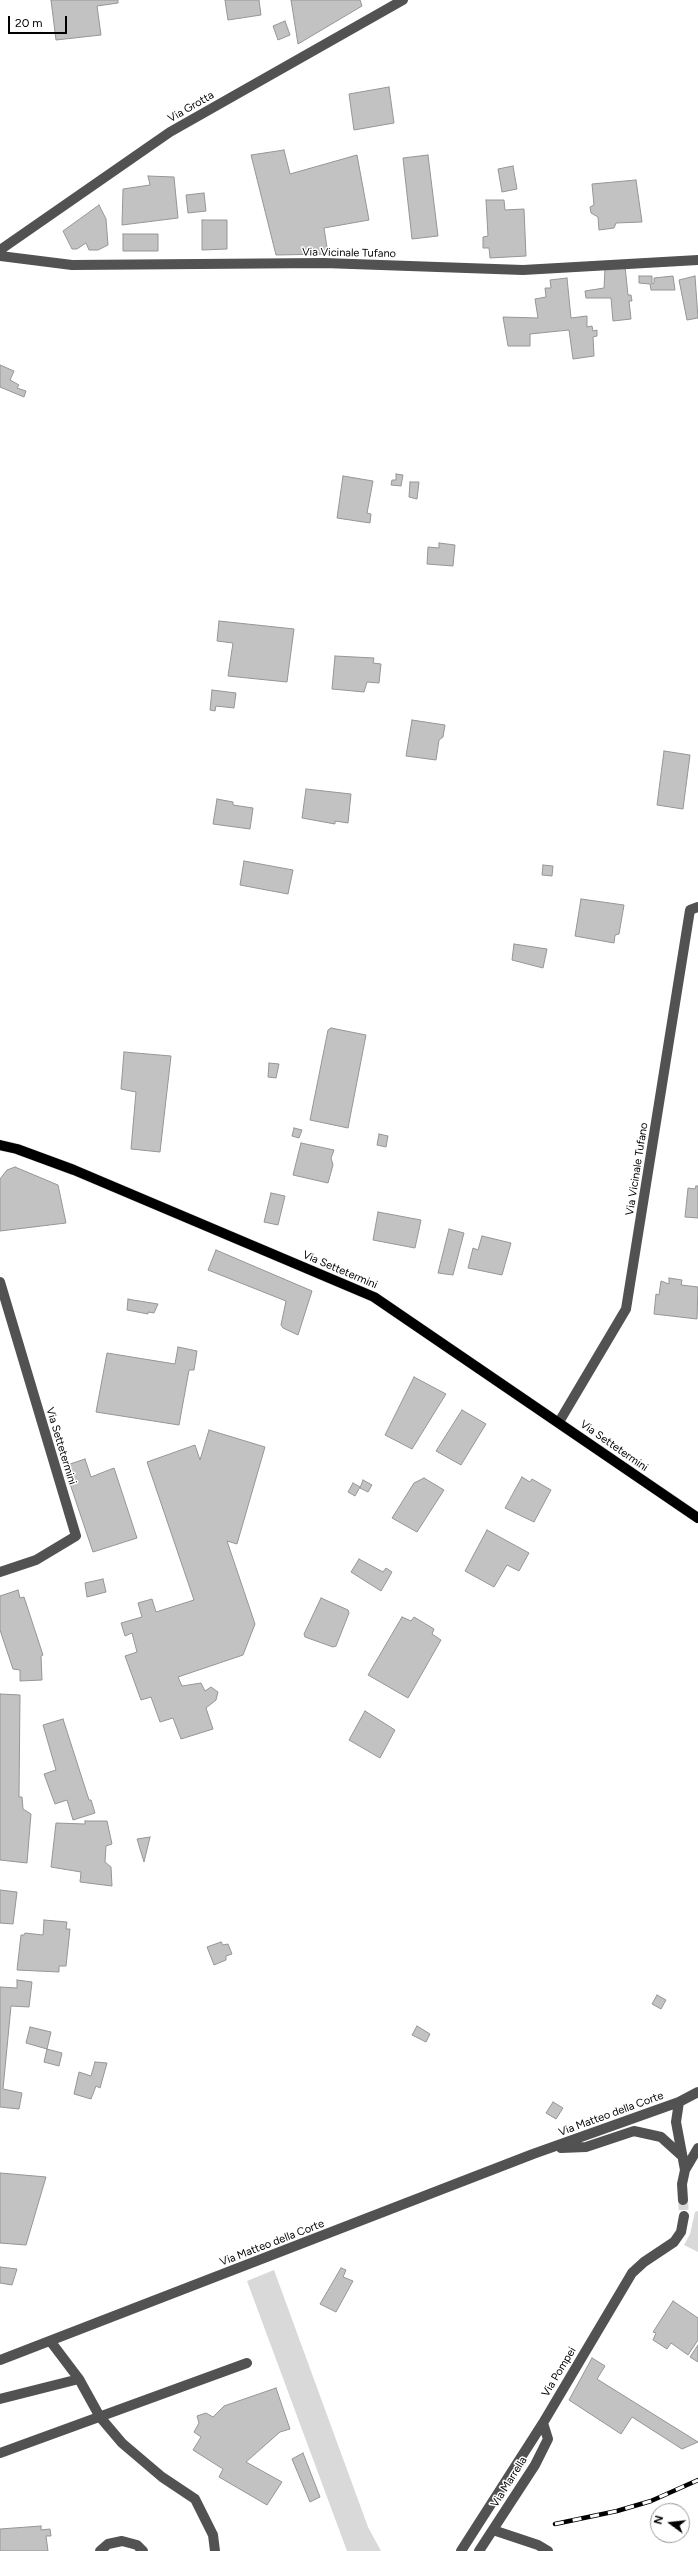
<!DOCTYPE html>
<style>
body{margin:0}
#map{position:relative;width:698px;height:2551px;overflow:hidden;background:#fff;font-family:Figtree,sans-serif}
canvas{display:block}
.north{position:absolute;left:650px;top:2503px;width:40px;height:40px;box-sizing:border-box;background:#fff;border:1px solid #999;border-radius:50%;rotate:285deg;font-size:11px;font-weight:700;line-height:16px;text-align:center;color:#000}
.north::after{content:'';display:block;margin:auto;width:14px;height:18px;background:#000;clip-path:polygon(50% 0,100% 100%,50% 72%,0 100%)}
.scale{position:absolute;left:8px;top:16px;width:59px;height:18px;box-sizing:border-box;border:2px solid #000;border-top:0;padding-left:5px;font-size:12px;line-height:14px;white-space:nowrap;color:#000;-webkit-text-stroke:3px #fff;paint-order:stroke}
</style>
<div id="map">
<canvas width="698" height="2551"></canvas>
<div class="north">N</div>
<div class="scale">20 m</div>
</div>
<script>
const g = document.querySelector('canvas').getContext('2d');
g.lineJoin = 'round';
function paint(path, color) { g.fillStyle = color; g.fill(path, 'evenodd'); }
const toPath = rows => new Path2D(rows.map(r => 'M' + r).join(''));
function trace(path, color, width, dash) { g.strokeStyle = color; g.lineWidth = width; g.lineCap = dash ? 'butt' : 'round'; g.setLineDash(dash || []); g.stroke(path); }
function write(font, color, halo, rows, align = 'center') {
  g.font = font + ' Figtree,sans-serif'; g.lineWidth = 3; g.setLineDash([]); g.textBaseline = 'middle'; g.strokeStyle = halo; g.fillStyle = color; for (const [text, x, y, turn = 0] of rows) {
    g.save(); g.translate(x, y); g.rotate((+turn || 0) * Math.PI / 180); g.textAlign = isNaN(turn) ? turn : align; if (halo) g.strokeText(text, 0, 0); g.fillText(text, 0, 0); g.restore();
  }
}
const green = toPath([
 [698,2211,698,2252,684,2245,690,2234,695,2212],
 [274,2270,368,2527,381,2551,347,2551,247,2281]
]);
const building = toPath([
 [51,0,118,0,118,3,97,6,101,35,56,40,51,0],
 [225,0,259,0,261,15,228,20,225,0],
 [291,0,360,0,362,6,298,44,291,0],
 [285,21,290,35,278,40,273,26,285,21],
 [389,87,394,123,354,130,349,94,389,87],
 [284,150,290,174,357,155,369,220,324,228,328,254,276,255,251,155,284,150],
 [428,155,438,236,412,239,403,158,428,155],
 [513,166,517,189,502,192,498,169,513,166],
 [148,176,174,177,178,218,122,225,123,189,150,185,148,176],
 [636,180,642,222,616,223,614,228,599,230,598,217,591,213,590,207,594,205,592,184,636,180],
 [204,193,206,211,188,213,186,195,204,193],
 [486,200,504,200,505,210,524,209,526,256,490,258,489,248,483,248,483,237,488,236,486,200],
 [99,205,106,219,108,245,98,250,89,250,86,243,77,249,72,249,63,231,99,205],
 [202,220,227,220,227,249,202,250,202,220],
 [123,234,158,234,158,251,123,251,123,234],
 [625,266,628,295,631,295,632,301,629,301,631,319,613,321,611,298,586,298,585,291,604,288,605,268,625,266],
 [639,276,652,276,652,284,654,283,654,278,673,276,675,290,651,290,650,284,639,283,639,276],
 [695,276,698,318,687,320,679,280,695,276],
 [567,278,571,318,587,316,587,327,592,326,593,331,597,330,597,336,593,337,594,356,573,359,569,330,530,334,530,346,508,346,503,317,538,318,535,299,546,297,545,288,551,288,550,280,567,278],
 [0,365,14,371,10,380,19,385,17,388,26,391,24,397,0,387,0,365],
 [396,474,403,475,401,486,391,485,392,480,396,480,396,474],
 [343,476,373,481,367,513,371,514,370,523,337,518,343,476],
 [410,482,419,482,417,499,409,497,410,482],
 [439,543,455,545,453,566,427,564,428,547,439,548,439,543],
 [219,621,294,629,287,682,228,676,233,643,217,641,219,621],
 [335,656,374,658,373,663,381,664,379,683,367,682,364,692,332,689,335,656],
 [212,690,236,693,234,708,216,706,215,711,210,710,212,690],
 [412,720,445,725,443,737,439,740,436,760,406,756,412,720],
 [664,751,690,755,683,809,657,805,664,751],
 [306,789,351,794,348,823,335,821,335,824,302,818,306,789],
 [217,799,233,802,233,805,253,808,250,829,213,824,217,799],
 [244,861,293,870,288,894,240,885,244,861],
 [543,865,553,866,552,876,542,875,543,865],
 [581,899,624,905,619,934,615,935,614,943,575,936,581,899],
 [514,944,547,949,543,968,512,960,514,944],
 [331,1028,366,1035,348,1128,310,1120,328,1030,331,1028],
 [124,1052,171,1056,160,1152,131,1149,136,1092,121,1089,124,1052],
 [269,1063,279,1064,276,1078,268,1077,269,1063],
 [294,1128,302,1130,299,1138,292,1136,294,1128],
 [379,1134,388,1136,386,1147,377,1145,379,1134],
 [301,1143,334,1150,331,1158,333,1165,328,1183,293,1175,301,1143],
 [15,1167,58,1185,66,1223,0,1231,0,1179,7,1170,15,1167],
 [696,1186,698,1186,698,1218,685,1217,688,1188,695,1189,696,1186],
 [271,1193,285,1196,278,1225,264,1222,271,1193],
 [378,1212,421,1220,415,1248,373,1240,378,1212],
 [449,1229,464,1233,453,1275,438,1273,449,1229],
 [482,1236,511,1243,502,1275,468,1268,473,1248,478,1250,482,1236],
 [216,1250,312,1291,298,1335,283,1328,281,1325,286,1301,208,1270,216,1250],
 [669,1278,682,1280,681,1285,698,1287,697,1319,654,1314,656,1294,659,1295,661,1281,669,1284,669,1278],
 [128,1299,133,1300,158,1304,154,1313,148,1312,148,1314,127,1310,128,1299],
 [178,1347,197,1351,194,1370,189,1370,179,1425,96,1412,107,1353,175,1364,178,1347],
 [414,1377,446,1394,412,1449,385,1435,414,1377],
 [462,1410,486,1424,461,1465,436,1451,462,1410],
 [209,1430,265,1447,237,1544,227,1541,255,1624,243,1655,178,1677,182,1686,201,1683,205,1691,211,1687,218,1692,216,1700,206,1708,213,1729,181,1739,173,1718,160,1722,151,1697,141,1700,125,1656,137,1652,132,1633,125,1636,121,1623,142,1617,138,1603,152,1599,156,1612,194,1600,147,1462,195,1445,200,1460,209,1430],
 [85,1459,91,1477,114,1468,137,1538,93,1552,64,1466,85,1459],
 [522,1477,530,1482,532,1479,551,1490,534,1522,505,1508,522,1477],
 [424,1478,444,1490,417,1532,392,1518,414,1483,424,1478],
 [363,1480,372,1485,368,1492,360,1488,363,1480],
 [353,1483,360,1487,355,1496,348,1492,353,1483],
 [487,1530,529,1553,519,1571,507,1565,494,1587,465,1571,487,1530],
 [359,1559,383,1572,386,1568,392,1572,381,1591,351,1572,359,1559],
 [103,1579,106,1592,87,1597,85,1583,103,1579],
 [18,1590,20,1598,24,1597,43,1655,41,1656,42,1680,20,1681,20,1670,13,1669,0,1630,0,1596,18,1590],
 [321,1598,348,1610,349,1613,336,1646,333,1647,305,1637,304,1634,321,1598],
 [402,1617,411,1621,414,1617,434,1629,432,1634,441,1640,408,1698,368,1675,402,1617],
 [0,1694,20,1695,19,1797,22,1797,23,1809,31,1814,27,1863,0,1860,0,1694],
 [365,1711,395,1730,380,1758,349,1740,365,1711],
 [63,1719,89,1800,91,1800,95,1813,73,1820,67,1800,55,1804,44,1774,56,1770,43,1725,63,1719],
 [85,1821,107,1821,112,1844,106,1846,105,1862,111,1867,112,1886,80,1882,81,1872,51,1867,56,1823,85,1824,85,1821],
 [150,1837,144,1862,137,1839,150,1837],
 [0,1890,17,1892,13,1924,0,1923,0,1890],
 [44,1920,67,1922,66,1929,70,1929,66,1966,59,1966,59,1972,17,1970,21,1935,24,1935,25,1933,43,1935,44,1920],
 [221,1942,223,1945,228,1944,232,1954,226,1956,226,1960,214,1965,207,1947,221,1942],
 [17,1980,32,1982,29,2007,11,2006,3,2089,22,2093,19,2109,0,2107,0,1987,17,1988,17,1980],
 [657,1995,666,2000,661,2009,652,2004,657,1995],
 [417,2026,430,2034,426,2042,412,2035,417,2026],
 [30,2027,51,2032,47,2049,26,2043,30,2027],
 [47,2049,62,2053,59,2066,44,2062,47,2049],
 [95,2062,107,2063,100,2088,96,2086,91,2099,74,2094,79,2072,91,2076,95,2062],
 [553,2102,563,2108,556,2119,546,2113,553,2102],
 [0,2173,46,2177,26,2245,0,2243,0,2173],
 [0,2267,17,2269,12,2285,0,2283,0,2267],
 [341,2268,346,2270,343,2277,353,2281,336,2312,320,2304,341,2268],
 [673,2301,698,2318,698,2340,688,2355,671,2343,667,2349,653,2340,656,2333,653,2332,673,2301],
 [698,2345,698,2362,690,2357,698,2345],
 [592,2358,605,2366,597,2379,698,2442,682,2449,632,2417,621,2434,569,2400,592,2358],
 [276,2388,290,2429,280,2432,246,2462,282,2482,267,2505,219,2477,223,2469,193,2450,201,2437,194,2432,199,2423,197,2416,206,2413,213,2417,224,2406,276,2388],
 [303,2453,320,2497,310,2502,292,2459,303,2453],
 [41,2526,41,2530,50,2529,51,2536,46,2536,48,2551,0,2551,0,2529,41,2526]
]);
const minorTunnel = toPath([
 [683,2200,684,2216]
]);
const minor = toPath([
 [0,250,170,132,403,0],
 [0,256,72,265,324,263,523,270,698,260],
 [0,1282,76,1536,36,1560,0,1572],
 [559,1422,626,1309,690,910,698,907],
 [679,2102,676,2122,685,2170],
 [561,2148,586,2147,634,2131,661,2137,682,2156],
 [683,2200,682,2184,685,2170,698,2148],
 [51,2342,79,2379,100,2417,122,2443,162,2477,195,2499,213,2535,215,2551],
 [0,2360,533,2154,679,2102,698,2092],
 [0,2399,79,2379],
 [0,2453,247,2363],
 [493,2530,538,2545,548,2551],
 [100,2551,108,2544,122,2541,137,2545,143,2551],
 [461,2551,543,2423,632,2273,644,2262,674,2242,681,2232,684,2216],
 [479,2551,535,2465,548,2439,543,2423]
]);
const major = toPath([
 [0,1145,17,1149,74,1170,374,1297,698,1518]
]);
const rail = toPath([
 [555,2524,617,2511,651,2501,698,2480]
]);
const streetNames = [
 ["Via Grotta",191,107,-30],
 ["Via Vicinale Tufano",349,253,1],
 ["Via Vicinale Tufano",637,1169,-81],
 ["Via Settetermini",340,1270,23],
 ["Via Settetermini",61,1446,73],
 ["Via Settetermini",614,1446,35],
 ["Via Matteo della Corte",611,2114,-20],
 ["Via Matteo della Corte",272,2243,-21],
 ["Via Pompei",559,2372,-59],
 ["Via Marrella",509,2482,-58]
];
paint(green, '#d9d9d9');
paint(building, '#c2c2c2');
trace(building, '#969696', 1);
trace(minorTunnel, '#d9d9d9', 10, [10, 5]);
trace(major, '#dbdbdb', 11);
trace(minor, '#525252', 10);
trace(major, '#000', 10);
trace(rail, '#000', 4.5);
trace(rail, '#fff', 3, [9]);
write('11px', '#000', '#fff', streetNames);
</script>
